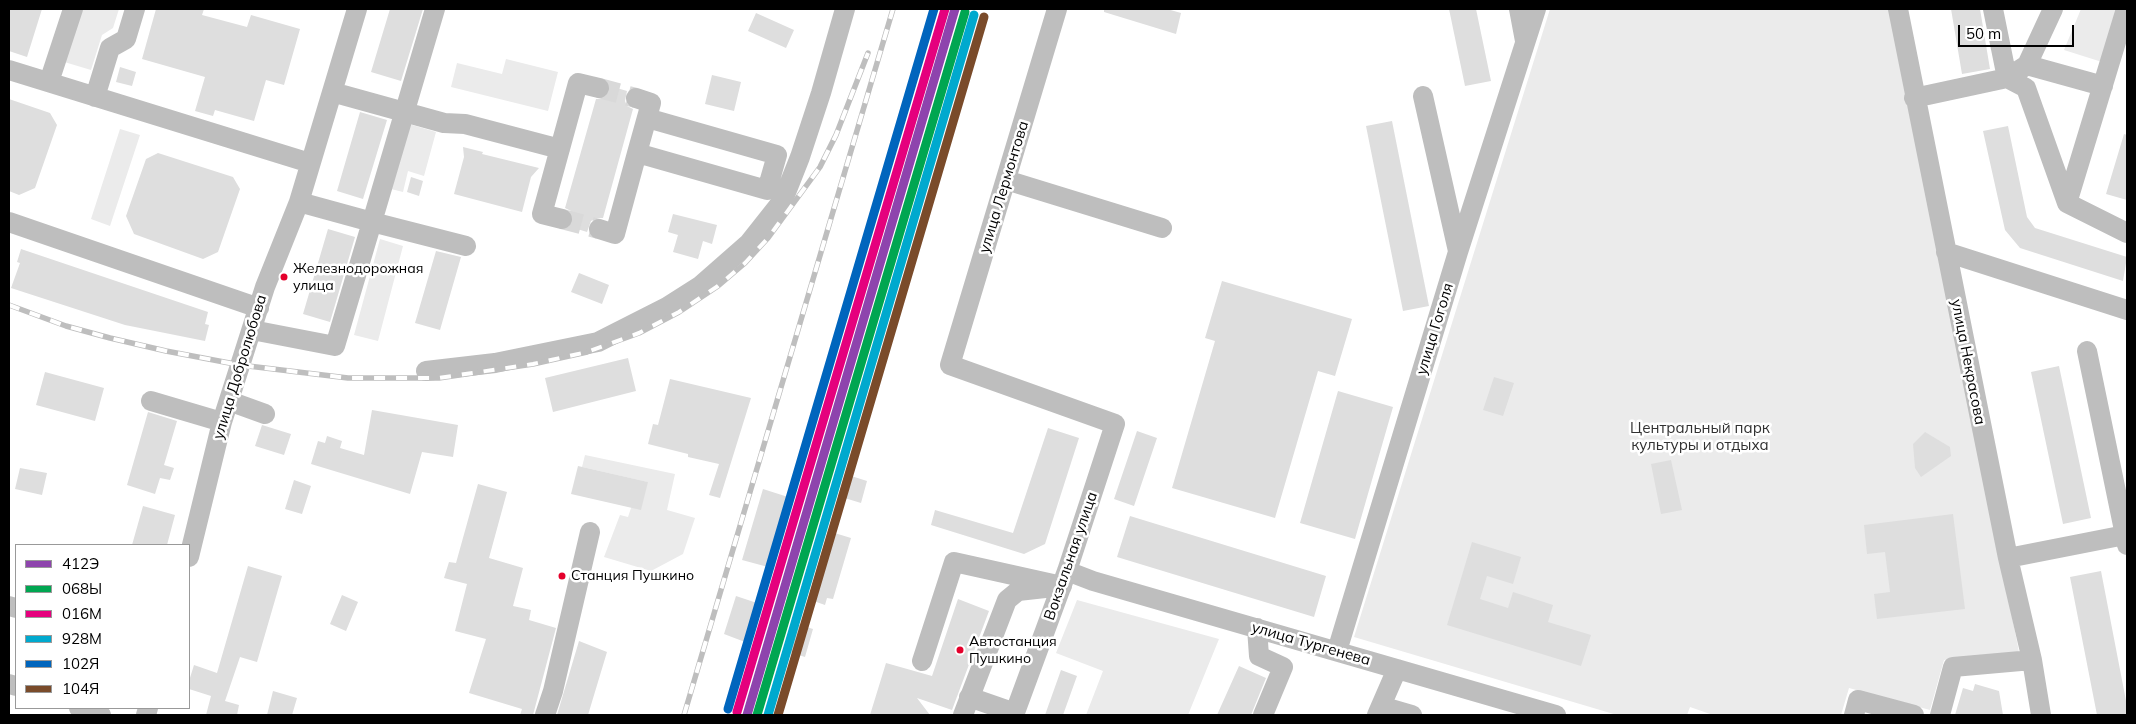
<!DOCTYPE html>
<meta charset="utf-8">
<style>
body{margin:0}
#map{position:relative;width:2136px;height:724px;overflow:hidden;background:#fff;font-family:Mulish,sans-serif}
canvas{display:block}
.frame{position:absolute;inset:0;border:10px solid #000;pointer-events:none}
.legend{position:absolute;left:15px;top:544px;width:175px;height:165px;box-sizing:border-box;background:#fff;border:1px solid #999;margin:0;padding:6px 9px;list-style:none;font-size:15px;color:#000}
.legend li{display:flex;align-items:center;gap:10px;height:25px}
.legend b{width:25px;border:1px solid #999}
.scale{position:absolute;left:1958px;top:25px;width:116px;height:22px;box-sizing:border-box;border:2px solid #000;border-top:0;padding-left:6px;font-size:15px;line-height:18px;white-space:nowrap;color:#000;-webkit-text-stroke:4px #fff;paint-order:stroke}
</style>
<div id="map">
<canvas width="2136" height="724"></canvas>
<div class="frame"></div>
<ul class="legend">
<li><b style="height:6px;background:#8e44ad"></b>412Э</li>
<li><b style="height:6px;background:#00a651"></b>068Ы</li>
<li><b style="height:6px;background:#e5007d"></b>016М</li>
<li><b style="height:6px;background:#00a9ce"></b>928М</li>
<li><b style="height:6px;background:#0065bd"></b>102Я</li>
<li><b style="height:6px;background:#7a4b2a"></b>104Я</li>
</ul>
<div class="scale">50 m</div>
</div>
<script>
const g = document.querySelector('canvas').getContext('2d');
g.lineJoin = 'round';
function paint(path, color) { g.fillStyle = color; g.fill(path, 'evenodd'); }
const toPath = rows => new Path2D(rows.map(r => 'M' + r).join(''));
function trace(path, color, width, dash) { g.strokeStyle = color; g.lineWidth = width; g.lineCap = dash ? 'butt' : 'round'; g.setLineDash(dash || []); g.stroke(path); }
function write(font, color, halo, rows, align = 'center') {
  g.font = font + ' Mulish,sans-serif'; g.lineWidth = 5; g.setLineDash([]); g.textBaseline = 'middle'; g.strokeStyle = halo; g.fillStyle = color; for (const [text, x, y, turn = 0] of rows) {
    g.save(); g.translate(x, y); g.rotate((+turn || 0) * Math.PI / 180); g.textAlign = isNaN(turn) ? turn : align; if (halo) g.strokeText(text, 0, 0); g.fillText(text, 0, 0); g.restore();
  }
}
const green = toPath([
 [78,9,119,9,113,28,102,35,91,70,61,61],
 [1550,9,1893,9,2019,652,1944,660,1930,710,1849,688,1841,715,1713,715,1690,707,1687,715,1617,715,1354,637],
 [2081,9,2117,9,2102,62,2064,50],
 [506,59,558,72,548,111,451,87,457,63,502,74],
 [409,124,436,132,424,176,408,171,403,192,391,189],
 [120,129,140,135,110,226,91,219],
 [380,239,403,246,378,341,354,335],
 [585,455,675,474,667,510,695,518,683,554,651,571,604,557,620,515,628,517,631,508,647,482,582,467],
 [1077,600,1219,639,1188,715,1086,715,1103,671,1056,653]
]);
const building = toPath([
 [9,9,42,9,27,57,9,51],
 [156,9,204,9,202,15,247,27,251,15,300,29,284,85,266,80,254,121,215,110,213,116,195,111,205,77,142,59],
 [390,9,423,9,401,81,371,72],
 [1104,9,1167,9,1181,13,1176,34,1104,12],
 [1449,9,1476,9,1491,81,1465,86],
 [1951,9,1980,9,1990,69,1962,74],
 [756,13,794,30,786,48,748,31],
 [120,67,136,72,132,86,116,82],
 [712,75,741,82,734,111,705,104],
 [610,86,627,91,625,101,627,106,633,109,603,218,596,218,591,221,587,232,571,227,573,216,571,211,565,208,596,99,602,99,607,96],
 [9,99,50,113,57,125,35,188,19,195,9,191],
 [360,112,387,120,363,199,337,191],
 [1392,121,1429,306,1403,311,1366,126],
 [2008,126,2027,217,2035,228,2127,257,2123,281,2020,248,2005,230,1983,131],
 [2124,134,2127,135,2127,200,2106,194],
 [463,147,483,152,482,154,539,168,531,177,522,212,454,194,464,157],
 [158,153,233,177,240,189,218,252,203,259,134,234,126,216,146,159],
 [411,177,423,181,419,196,407,192],
 [673,214,717,225,712,244,703,241,698,259,673,252,678,235,668,232],
 [328,229,355,237,330,322,303,314],
 [21,249,208,312,205,324,209,325,205,341,125,325,11,288,20,263,17,262],
 [436,251,461,257,440,330,415,323],
 [579,273,609,285,602,304,571,292],
 [1222,281,1352,319,1335,376,1318,371,1275,518,1172,488,1215,341,1205,338],
 [628,358,636,391,553,412,545,378],
 [2059,366,2091,518,2063,524,2031,372],
 [45,372,104,388,95,421,36,405],
 [1494,377,1514,383,1503,416,1483,410],
 [670,379,751,398,720,498,709,495,719,464,688,457,688,454,648,444,653,424,658,425],
 [1338,391,1393,407,1355,539,1300,523],
 [372,410,458,425,453,457,422,452,410,494,311,464,318,441,325,443,327,436,342,441,340,448,364,455],
 [148,412,177,421,164,465,174,468,170,480,160,478,155,494,127,485],
 [262,425,291,434,284,455,255,446],
 [1048,428,1079,438,1045,544,1024,554,931,525,935,510,1013,533],
 [1137,431,1157,438,1134,506,1114,499],
 [1925,432,1950,447,1951,456,1921,477,1915,468,1913,444],
 [1671,460,1682,510,1661,514,1651,464],
 [578,466,648,482,641,510,571,494],
 [20,468,47,473,42,495,15,489],
 [845,474,867,481,861,503,838,496],
 [294,480,311,486,302,514,285,509],
 [478,484,507,492,489,558,523,568,513,606,531,610,529,620,556,628,533,715,520,715,522,709,469,693,486,639,455,631,467,584,444,578,449,562,456,563],
 [763,489,788,497,768,567,742,560],
 [143,506,175,515,167,545,132,545],
 [1953,514,1965,609,1877,619,1874,594,1890,592,1885,552,1867,554,1864,525],
 [1130,516,1326,576,1314,617,1117,557],
 [828,531,851,538,833,599,827,598,825,605,808,599],
 [1472,542,1521,557,1513,584,1487,576,1480,599,1508,608,1513,592,1553,605,1548,622,1591,635,1581,666,1447,625],
 [248,566,282,576,257,662,240,657,225,701,239,705,237,715,206,715,211,696,189,689,189,681,194,665,217,673],
 [2101,571,2127,706,2127,715,2097,715,2070,577],
 [342,595,358,602,346,631,330,624],
 [736,596,757,603,745,642,724,634],
 [958,599,989,611,952,710,917,698,930,715,870,715,886,663,932,676],
 [797,624,813,629,805,657,789,652],
 [579,641,607,652,588,715,557,715],
 [1239,666,1266,678,1251,715,1217,715],
 [1061,670,1077,676,1063,715,1045,715],
 [1975,684,1999,691,2003,715,1955,715,1963,688,1973,691],
 [273,691,297,698,292,715,267,715]
]);
const minorTunnel = toPath([
 [599,88,636,98],
 [562,219,599,229]
]);
const minor = toPath([
 [435,9,372,222,466,246],
 [1519,9,1525,41],
 [1898,9,2008,558,2032,660,2041,715],
 [2027,65,2103,86],
 [9,70,310,163],
 [2007,78,2026,88,2067,203,2127,233],
 [2007,78,2027,65,2053,9],
 [49,82,73,9],
 [332,92,444,123,465,124,560,149],
 [1423,96,1458,251],
 [95,97,110,48,126,39,135,9],
 [1914,98,2007,78,1993,9],
 [637,153,767,190,777,155,647,118],
 [1006,180,1162,228],
 [2067,203,2126,9],
 [562,219,542,214,578,83,599,88],
 [9,222,259,308],
 [599,229,615,234,637,153,651,103,636,98],
 [1946,252,2127,310],
 [252,330,335,346,372,222,299,202],
 [2087,351,2125,535],
 [426,371,495,363,598,342,667,307,700,286,749,243,783,200,800,157,821,93,845,9],
 [151,401,222,422],
 [229,401,265,414],
 [189,557,222,422,265,287,299,202,357,9],
 [2008,558,2125,535,2127,545],
 [1067,571,1093,581,1556,715],
 [9,606,16,608],
 [1257,628,1259,656,1283,667,1263,715],
 [1337,651,1458,252,1536,9],
 [922,661,954,562,1062,586],
 [9,684,16,686],
 [969,697,1015,713],
 [1381,706,1412,715],
 [79,708,101,715],
 [146,715,148,708],
 [545,715,553,691,590,532],
 [963,715,1007,600,1018,591,1045,588],
 [1014,715,1067,571,1115,424,950,365,1057,9],
 [1377,715,1397,669],
 [1854,715,1858,700,1914,715],
 [1940,715,1953,667,2032,660]
]);
const rail = toPath([
 [9,305,66,326,110,338,166,351,240,365,348,378,439,378,533,364,587,352,639,333,679,312,718,286,745,263,768,238,820,167,836,135,868,53],
 [684,715,893,9]
]);
const rail1 = toPath([
 [747,715,955,9]
]);
const rail2 = toPath([
 [757,715,965,12]
]);
const rail3 = toPath([
 [737,712,945,9]
]);
const rail4 = toPath([
 [768,715,974,15]
]);
const rail5 = toPath([
 [728,709,934,9]
]);
const rail6 = toPath([
 [778,715,984,17]
]);
const markers = [
 [284,277,4.5,"#e4002b"],
 [562,576,4.5,"#e4002b"],
 [960,650,4.5,"#e4002b"]
];
const busNames = [
 ["Железнодорожная",293,269],
 ["улица",293,286],
 ["Станция Пушкино",571,576],
 ["Автостанция",969,642],
 ["Пушкино",969,659]
];
const streetNames = [
 ["улица Лермонтова",1004,187,-73],
 ["улица Гоголя",1435,329,-73],
 ["улица Некрасова",1968,362,79],
 ["улица Добролюбова",240,367,-73],
 ["Вокзальная улица",1071,556,-71],
 ["улица Тургенева",1311,644,16]
];
const parkNames = [
 ["Центральный парк",1700,428],
 ["культуры и отдыха",1700,445]
];
paint(green, '#ebebeb');
paint(building, '#dedede');
trace(minorTunnel, '#d9d9d9', 20, [20, 10]);
trace(minor, '#bebebe', 20);
trace(rail, '#bebebe', 5.5);
trace(rail, '#fff', 4, [11]);
trace(rail1, '#8e44ad', 9);
trace(rail2, '#00a651', 9);
trace(rail3, '#e5007d', 9);
trace(rail4, '#00a9ce', 9);
trace(rail5, '#0065bd', 9);
trace(rail6, '#7a4b2a', 9);
for (const [x, y, r, color] of markers) { const dot = new Path2D(); dot.arc(x, y, r, 0, 2 * Math.PI); g.fillStyle = color; g.fill(dot); trace(dot, '#fff', 2); }
write('14px', '#000', '#fff', busNames, 'left');
write('15px', '#000', '#fff', streetNames);
write('15px', '#313131', '#fff', parkNames);
</script>
